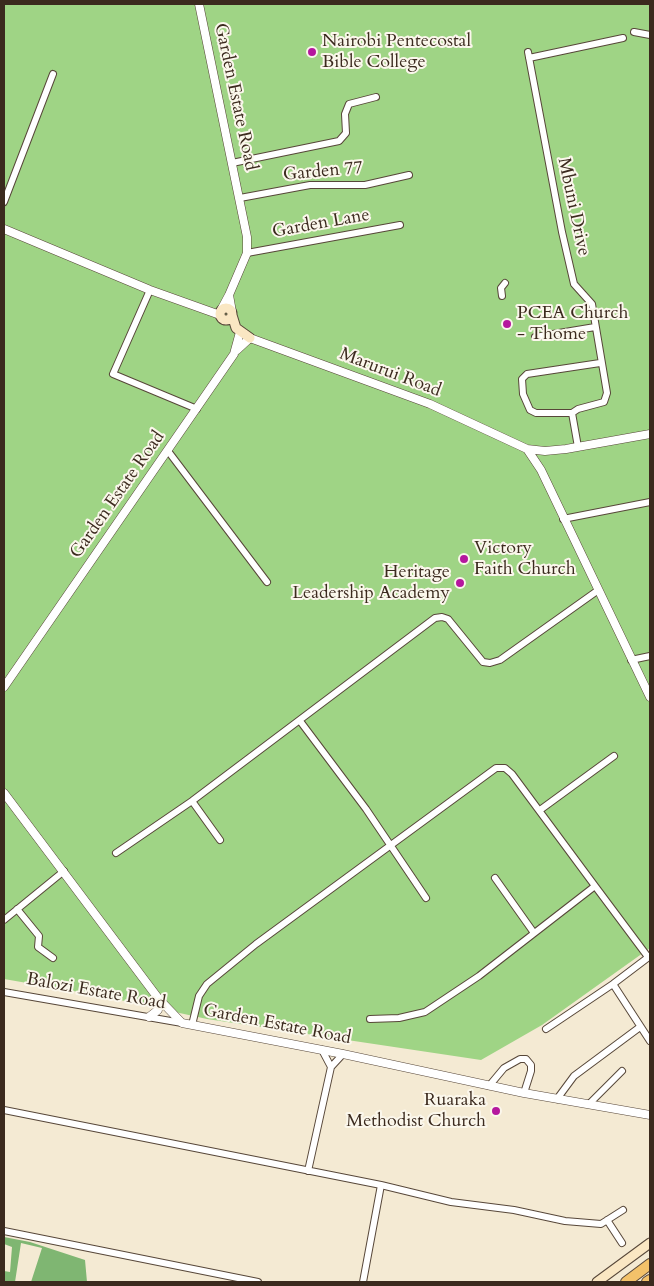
<!DOCTYPE html>
<style>
body{margin:0}
#map{position:relative;width:654px;height:1286px;overflow:hidden;background:#f4ead3;font-family:Cardo,serif}
canvas{display:block}
.frame{position:absolute;inset:0;border:5px solid #3b2a1e;pointer-events:none}
</style>
<div id="map">
<canvas width="654" height="1286"></canvas>
<div class="frame"></div>
</div>
<script>
const g = document.querySelector('canvas').getContext('2d');
g.lineJoin = 'round';
function paint(path, color) { g.fillStyle = color; g.fill(path, 'evenodd'); }
const toPath = rows => new Path2D(rows.map(r => 'M' + r).join(''));
function trace(path, color, width, dash) { g.strokeStyle = color; g.lineWidth = width; g.lineCap = dash ? 'butt' : 'round'; g.setLineDash(dash || []); g.stroke(path); }
function write(font, color, halo, rows, align = 'center') {
  g.font = font + ' Cardo,serif'; g.lineWidth = 4; g.setLineDash([]); g.textBaseline = 'middle'; g.strokeStyle = halo; g.fillStyle = color; for (const [text, x, y, turn = 0] of rows) {
    g.save(); g.translate(x, y); g.rotate((+turn || 0) * Math.PI / 180); g.textAlign = isNaN(turn) ? turn : align; if (halo) g.strokeText(text, 0, 0); g.fillText(text, 0, 0); g.restore();
  }
}
const green = toPath([
 [4,4,650,4,650,948,542,1025,481,1060,207,1019,102,996,4,979]
]);
const forest = toPath([
 [4,1237,30,1242,85,1260,87,1282,31,1282,42,1248,21,1243,15,1282,4,1282,4,1271,10,1272,12,1247,4,1244]
]);
const minor = toPath([
 [634,32,650,35],
 [528,52,562,232,574,284,592,304,607,393,604,402,578,409,572,413,578,447],
 [529,58,623,38],
 [232,163,339,141,346,133,345,114,349,104,376,97],
 [240,198,310,185,365,185,409,175],
 [4,202,53,74],
 [247,253,400,225],
 [150,290,113,374,197,409],
 [502,296,501,288,505,283],
 [535,337,595,327],
 [572,413,536,413,530,410,523,394,522,379,527,374,600,363],
 [168,451,267,582],
 [563,519,650,502],
 [631,660,650,656],
 [300,721,366,809,426,898],
 [192,801,220,840],
 [540,810,614,756],
 [116,853,192,801,435,618,442,617,448,619,483,662,490,663,500,660,597,591],
 [495,878,534,933],
 [17,909,39,936,38,947,53,958],
 [4,920,64,871],
 [613,984,650,1041],
 [4,992,182,1023],
 [370,1019,399,1018,425,1012,479,976,595,886,648,957],
 [192,1025,199,996,207,984,256,944,496,768,505,768,512,774,595,886],
 [546,1029,613,984,650,956],
 [322,1050,331,1067],
 [489,1086,504,1068,520,1059,526,1059,531,1065,531,1071,524,1093],
 [557,1099,574,1076,640,1027],
 [589,1104,622,1071],
 [4,1110,381,1185,451,1202,514,1210,565,1221,601,1224,623,1210],
 [308,1171,331,1067,343,1054],
 [607,1220,622,1243],
 [4,1231,258,1282],
 [363,1282,381,1185]
]);
const tertiary = toPath([
 [199,4,247,237,247,253,229,295,232,312],
 [4,229,150,290,220,315],
 [221,310,229,295],
 [237,350,250,338,430,404,527,449,545,451,566,449,650,434],
 [527,449,541,470,650,697],
 [4,687,234,354,240,332],
 [4,793,158,998,182,1023,343,1054,524,1093,650,1115],
 [149,1017,158,1010,158,998]
]);
const secondary = toPath([
 '220 314a6 6 0 1 1 12 0a6 6 0 1 1-12 0Z',
 [232,315,236,328,250,338],
 [597,1282,650,1243]
]);
const trunk = toPath([
 [626,1282,650,1264],
 [647,1282,650,1280]
]);
const markers = [
 [312,52,5,"#b5179e"],
 [507,324,5,"#b5179e"],
 [464,559,5,"#b5179e"],
 [460,583,5,"#b5179e"],
 [496,1111,5,"#b5179e"]
];
const poiNames = [
 ["Nairobi Pentecostal",322,42],
 ["Bible College",322,63],
 ["PCEA Church",517,314],
 ["- Thome",517,335],
 ["Victory",474,549],
 ["Faith Church",474,570],
 ["Heritage",450,573,"right"],
 ["Leadership Academy",450,594,"right"],
 ["Ruaraka",486,1101,"right"],
 ["Methodist Church",486,1122,"right"]
];
const streetNames = [
 ["Garden Estate Road",235,97,78],
 ["Garden 77",323,172,-5],
 ["Mbuni Drive",573,207,78],
 ["Garden Lane",321,224,-10],
 ["Marurui Road",390,373,21],
 ["Garden Estate Road",118,495,-55],
 ["Balozi Estate Road",96,992,10],
 ["Garden Estate Road",277,1025,11]
];
paint(green, '#9fd485');
paint(forest, '#7fb672');
trace(minor, '#574739', 8);
trace(tertiary, '#574739', 9);
trace(secondary, '#574739', 11);
trace(trunk, '#574739', 12);
trace(minor, '#fff', 6);
trace(tertiary, '#fff', 8);
trace(secondary, '#fae7c3', 9);
trace(trunk, '#f3c26a', 10);
for (const [x, y, r, color] of markers) { const dot = new Path2D(); dot.arc(x, y, r, 0, 2 * Math.PI); g.fillStyle = color; g.fill(dot); trace(dot, '#fbf7ec', 2); }
write('18px', '#3b2a1e', '#fbf7ec', poiNames, 'left');
write('18px', '#3b2a1e', '#fbf7ec', streetNames);
</script>
